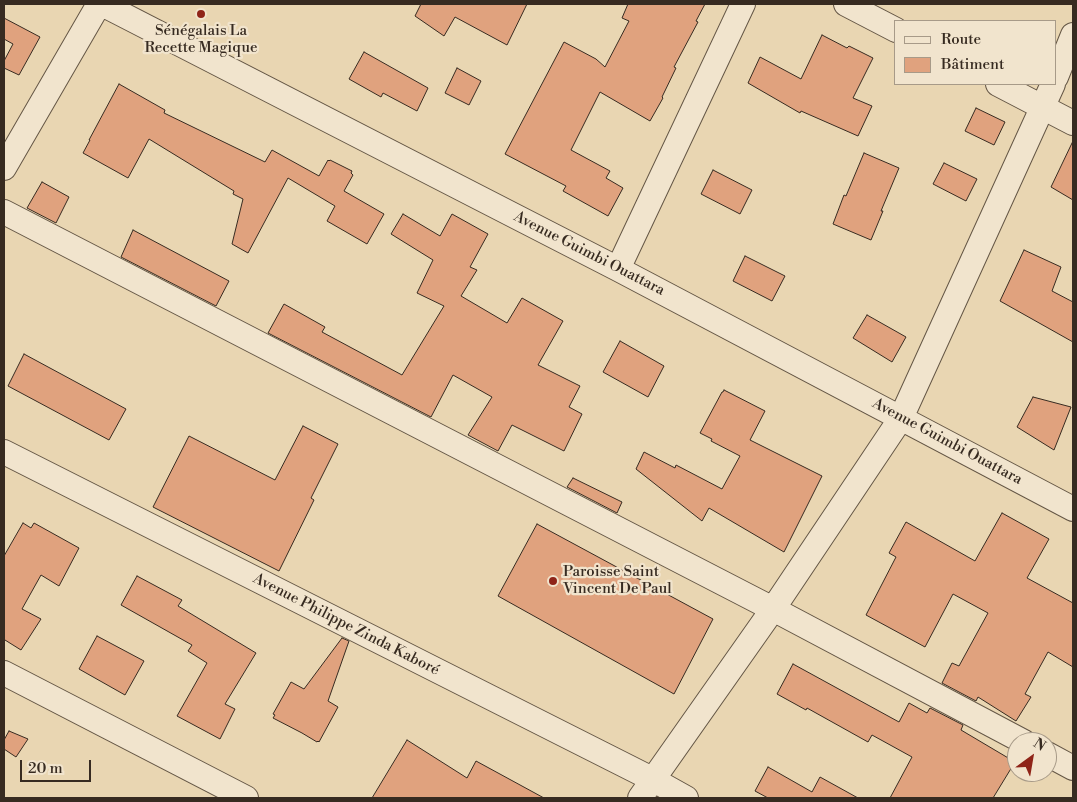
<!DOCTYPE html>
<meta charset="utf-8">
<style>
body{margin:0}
#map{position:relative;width:1077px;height:802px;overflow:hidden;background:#e9d6b2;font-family:"Libre Bodoni",serif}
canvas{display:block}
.frame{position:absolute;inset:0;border:5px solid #372b21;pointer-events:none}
.legend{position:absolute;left:894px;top:20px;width:162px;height:65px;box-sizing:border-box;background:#f1e4cd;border:1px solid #a79a88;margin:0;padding:6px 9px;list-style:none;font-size:15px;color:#372b21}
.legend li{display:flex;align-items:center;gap:10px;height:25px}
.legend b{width:25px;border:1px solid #a79a88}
.north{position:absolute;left:1007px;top:732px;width:50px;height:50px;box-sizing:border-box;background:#f1e4cd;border:1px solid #a79a88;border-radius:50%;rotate:32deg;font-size:14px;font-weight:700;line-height:20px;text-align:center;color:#372b21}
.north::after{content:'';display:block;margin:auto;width:18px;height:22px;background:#8f2418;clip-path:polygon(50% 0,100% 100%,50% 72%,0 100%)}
.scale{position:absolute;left:20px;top:760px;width:71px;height:22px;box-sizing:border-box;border:2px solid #372b21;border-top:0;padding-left:6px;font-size:15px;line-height:18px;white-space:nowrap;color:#372b21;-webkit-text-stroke:4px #f1e4cd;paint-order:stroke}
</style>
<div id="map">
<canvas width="1077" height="802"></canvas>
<div class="frame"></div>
<ul class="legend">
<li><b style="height:6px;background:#f1e4cd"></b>Route</li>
<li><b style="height:14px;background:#e0a27e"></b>Bâtiment</li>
</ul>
<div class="north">N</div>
<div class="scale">20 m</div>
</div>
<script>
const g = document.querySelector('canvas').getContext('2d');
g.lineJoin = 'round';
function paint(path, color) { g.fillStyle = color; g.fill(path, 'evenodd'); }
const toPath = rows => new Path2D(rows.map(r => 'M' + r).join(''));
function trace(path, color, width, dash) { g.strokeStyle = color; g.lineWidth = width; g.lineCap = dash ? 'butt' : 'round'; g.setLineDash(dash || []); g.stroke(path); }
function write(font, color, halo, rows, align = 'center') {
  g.font = font + ' "Libre Bodoni",serif'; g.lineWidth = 4.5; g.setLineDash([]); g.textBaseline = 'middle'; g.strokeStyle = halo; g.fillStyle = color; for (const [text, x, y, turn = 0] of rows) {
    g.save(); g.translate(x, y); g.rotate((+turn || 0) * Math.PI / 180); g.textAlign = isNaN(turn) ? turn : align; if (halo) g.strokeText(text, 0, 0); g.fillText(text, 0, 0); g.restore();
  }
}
const building = toPath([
 [421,4,527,4,507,45,455,17,444,36,415,16,421,4],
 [628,4,705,4,696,21,698,22,674,67,676,68,662,97,663,98,650,121,600,92,571,150,610,171,606,178,623,188,608,216,563,191,566,186,505,154,564,42,596,59,605,67,629,21,622,18,628,4],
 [4,18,40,37,19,75,4,68,4,61,13,44,4,39,4,18],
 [822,35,847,48,849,46,873,58,853,98,872,106,858,136,801,111,800,113,748,83,760,57,801,79,822,35],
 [364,52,428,88,417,111,383,93,381,97,349,79,364,52],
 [457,68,481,81,469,105,445,93,457,68],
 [119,84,165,110,164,113,265,162,272,150,319,176,328,160,329,161,330,160,352,171,351,173,353,175,344,191,384,214,367,244,327,221,335,206,288,178,248,253,232,244,243,199,233,194,234,191,149,139,128,178,83,153,90,140,89,140,119,84],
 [976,108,1005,122,994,145,965,131,976,108],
 [1073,141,1073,200,1051,187,1073,141],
 [864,153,899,168,881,211,883,211,871,240,833,224,844,195,846,196,864,153],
 [944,163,977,179,966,201,933,184,944,163],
 [713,170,752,190,740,214,701,194,713,170],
 [42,182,69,197,56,223,27,208,42,182],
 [403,214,440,236,452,214,488,234,470,267,477,270,461,296,507,323,522,298,563,321,538,365,580,386,569,407,582,414,564,451,512,425,498,451,468,435,492,397,453,375,431,417,268,333,284,304,325,327,322,332,402,375,444,306,417,293,433,260,391,234,403,214],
 [133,230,229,281,216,306,121,257,133,230],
 [1024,250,1061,267,1052,291,1073,302,1073,342,1000,301,1024,250],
 [745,256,785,276,772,301,733,281,745,256],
 [867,315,906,337,892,362,853,338,867,315],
 [620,341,664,366,648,397,603,372,620,341],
 [24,354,126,409,109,440,8,386,24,354],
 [724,390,765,411,750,440,822,476,784,552,709,508,702,521,636,469,644,452,675,468,676,465,722,489,740,456,711,441,712,439,700,433,722,392,723,392,724,390],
 [1033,397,1071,407,1054,450,1017,427,1033,397],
 [303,426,338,444,311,498,314,500,279,571,153,507,189,436,275,480,303,426],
 [573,478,622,502,617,513,567,487,573,478],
 [1002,513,1049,539,1027,578,1073,603,1073,667,1048,652,1025,694,1031,697,1016,721,978,697,976,701,942,683,952,663,959,666,988,613,953,594,925,647,866,615,896,557,889,553,906,522,975,561,1002,513],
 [23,523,31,528,34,523,79,548,59,586,41,575,22,609,41,619,21,650,5,640,4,641,4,556,23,523],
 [537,524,713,619,674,694,498,596,537,524],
 [137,576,182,600,178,606,256,653,225,704,235,709,220,739,177,716,207,663,188,651,192,645,121,605,137,576],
 [97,636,144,661,125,695,79,669,97,636],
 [342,638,349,641,328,701,338,707,319,742,318,741,317,742,302,733,273,718,275,715,273,714,291,682,304,689,342,638],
 [793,664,899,722,909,703,927,713,930,708,963,725,961,730,1015,762,993,798,890,798,912,757,872,735,868,742,807,708,806,710,777,694,793,664],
 [9,731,28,739,16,757,4,749,4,740,9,731],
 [407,740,467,778,476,761,544,798,372,798,407,740],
 [768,767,812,792,820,777,858,798,768,798,755,791,768,767]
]);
const minor = toPath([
 [102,4,618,269,1073,509],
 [846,4,896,30],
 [1056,77,1073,35],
 [998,84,1073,123],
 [4,168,99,4],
 [4,212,773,609,1024,742],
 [618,269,743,4],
 [4,452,652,779,686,798],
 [4,673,246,798],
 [1047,754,1073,768],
 [640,798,773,609,901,418,1053,84]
]);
const markers = [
 [201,14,5,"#8f2418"],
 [553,581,5,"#8f2418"]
];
const poiNames = [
 ["Sénégalais La",201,31],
 ["Recette Magique",201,48],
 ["Paroisse Saint",563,572,"left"],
 ["Vincent De Paul",563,589,"left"]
];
const streetNames = [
 ["Avenue Guimbi Ouattara",589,254,27],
 ["Avenue Guimbi Ouattara",947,442,28],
 ["Avenue Philippe Zinda Kaboré",346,625,27]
];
paint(building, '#e0a27e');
trace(building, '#372b21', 1);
trace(minor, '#645645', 26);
trace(minor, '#f1e4cd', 24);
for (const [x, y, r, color] of markers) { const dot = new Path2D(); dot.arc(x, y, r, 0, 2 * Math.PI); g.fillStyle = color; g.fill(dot); trace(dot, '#f1e4cd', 2); }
write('15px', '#372b21', '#f1e4cd', poiNames);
write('15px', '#372b21', '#f1e4cd', streetNames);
</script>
